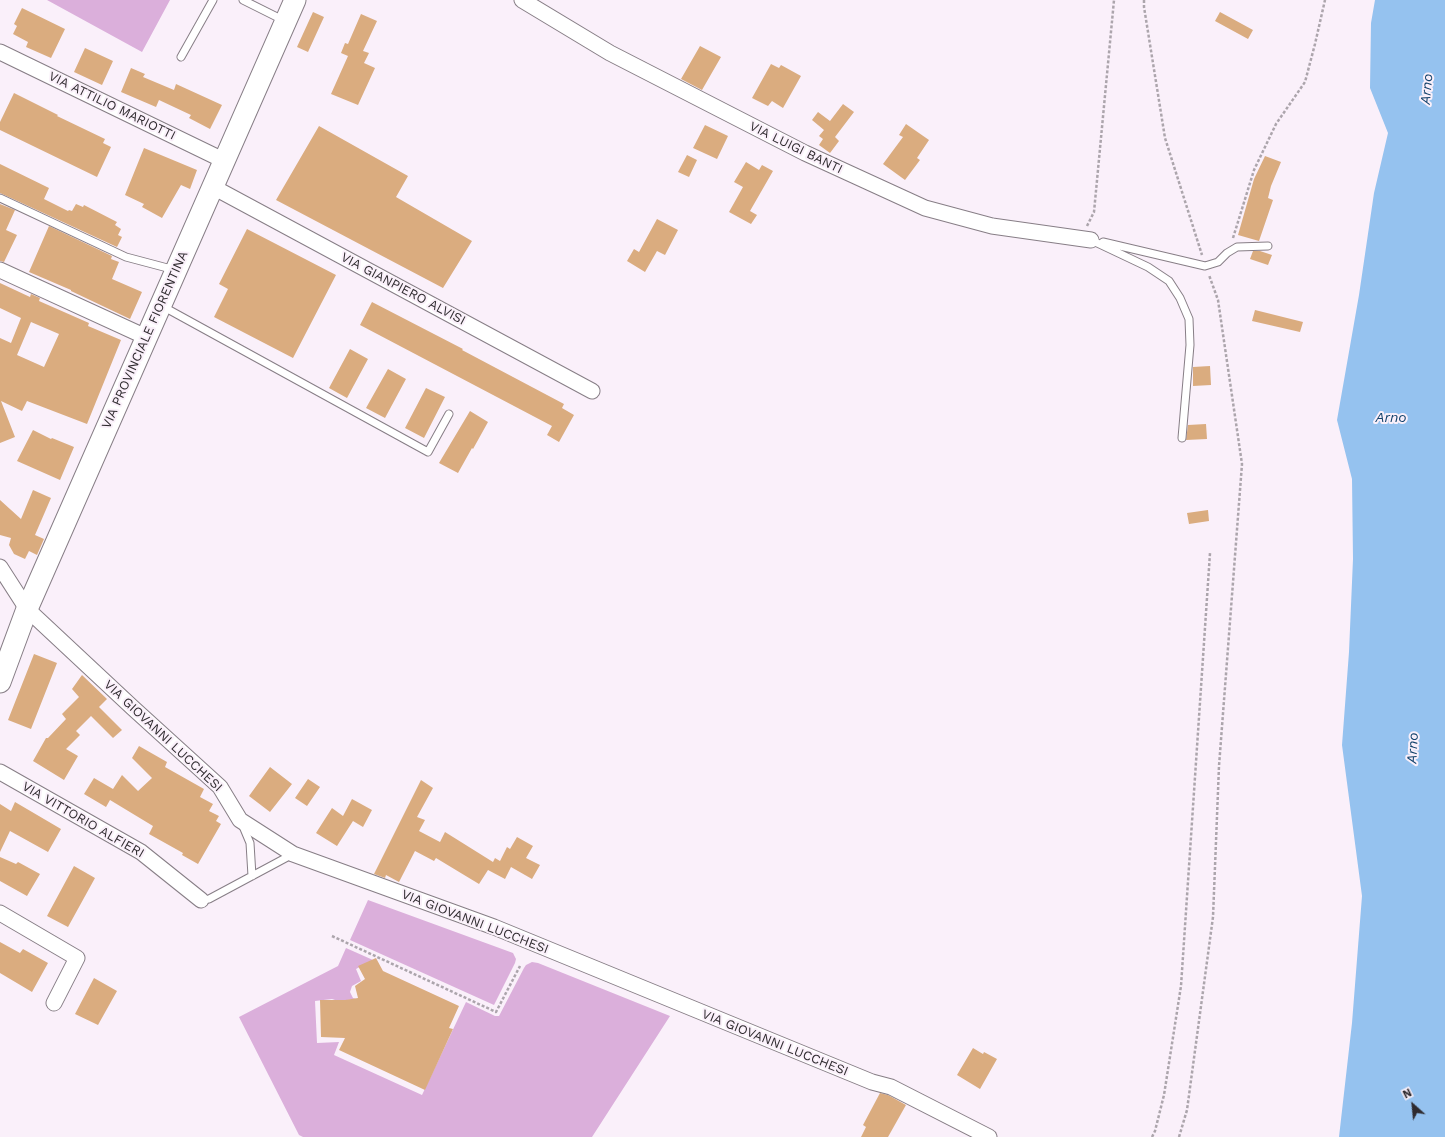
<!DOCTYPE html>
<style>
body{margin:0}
#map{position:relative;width:1445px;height:1137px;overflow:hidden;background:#faf0fa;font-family:"Work Sans",sans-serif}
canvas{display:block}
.north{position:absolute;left:1393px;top:1085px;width:40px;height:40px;-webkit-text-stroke:3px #faf0fa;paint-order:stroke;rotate:333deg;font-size:11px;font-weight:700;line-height:16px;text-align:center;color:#2f2b2f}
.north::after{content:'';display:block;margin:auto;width:14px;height:18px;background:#2f2b2f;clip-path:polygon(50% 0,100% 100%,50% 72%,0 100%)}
</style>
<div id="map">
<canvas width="1445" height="1137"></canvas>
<div class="north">N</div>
</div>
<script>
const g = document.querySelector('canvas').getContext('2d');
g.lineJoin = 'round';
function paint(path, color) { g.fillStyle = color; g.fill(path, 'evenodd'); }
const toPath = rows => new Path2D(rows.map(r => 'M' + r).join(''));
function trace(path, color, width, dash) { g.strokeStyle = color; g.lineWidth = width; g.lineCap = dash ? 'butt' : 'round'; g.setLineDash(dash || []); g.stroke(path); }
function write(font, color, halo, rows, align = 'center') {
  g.font = font + ' "Work Sans",sans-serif'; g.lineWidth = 4; g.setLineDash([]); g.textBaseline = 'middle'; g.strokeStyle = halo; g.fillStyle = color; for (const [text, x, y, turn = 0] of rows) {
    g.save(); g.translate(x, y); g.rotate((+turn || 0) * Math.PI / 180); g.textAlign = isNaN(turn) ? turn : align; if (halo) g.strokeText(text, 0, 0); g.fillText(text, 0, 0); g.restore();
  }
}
const green = toPath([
 [47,0,170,0,142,52],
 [368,900,513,953,516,959,515,963,494,1005,350,940],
 [346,948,373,960,356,969,361,981,352,986,350,992,353,998,356,999,338,1001,332,999,315,1001,317,1043,339,1042,334,1055,422,1095,466,1002,495,1016,499,1016,524,968,526,965,532,962,538,963,670,1016,592,1137,303,1137,299,1135,239,1017,338,966]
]);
const water = toPath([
 [1375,0,1445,0,1445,1137,1339,1137,1352,1023,1362,896,1342,745,1349,652,1353,559,1352,479,1337,420,1359,295,1374,193,1388,133,1370,88,1371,23]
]);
const building = toPath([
 [22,8,65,29,51,58,26,47,28,42,13,34,17,26,14,24],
 [313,12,324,17,308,52,297,47],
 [1220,12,1253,30,1248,39,1215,21],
 [361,14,377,21,363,51,369,53,364,63,375,68,358,105,331,94,348,56,341,53,345,43,348,44],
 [700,46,721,57,702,90,681,79],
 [85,48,113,61,102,85,74,72],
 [771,64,779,68,781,65,801,76,783,108,772,101,768,106,752,98],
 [131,68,145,74,143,77,174,90,176,84,222,105,210,129,189,118,191,115,159,100,156,107,121,92],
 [14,93,58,115,57,116,105,139,103,143,111,147,97,177,0,130,0,122],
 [843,104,854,112,835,137,839,141,830,153,819,145,823,139,819,136,824,130,812,120,818,112,830,121],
 [906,124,929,140,917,158,920,160,905,180,883,164,903,137,899,135],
 [705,125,728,136,717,159,693,148],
 [319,126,408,176,396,197,472,241,443,288,276,200],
 [144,148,197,170,190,189,181,185,162,218,142,207,144,204,125,195],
 [687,155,697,160,689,177,678,172],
 [1265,156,1281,162,1271,186,1268,198,1273,200,1259,241,1238,235,1254,179],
 [746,162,759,170,762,165,773,171,750,211,757,215,751,224,729,212,743,187,734,182],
 [0,164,49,188,44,199,68,211,69,210,72,211,76,204,83,207,84,205,117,222,115,225,121,229,118,235,122,237,117,247,0,193],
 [0,204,15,210,6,230,17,235,4,262,0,261],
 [657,219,678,230,665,255,657,251,645,272,627,261,634,249,639,252],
 [49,226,112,256,111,259,119,262,112,279,142,292,130,319,71,291,71,290,29,272],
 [247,229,336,275,293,358,214,317,228,289,219,284],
 [1253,251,1260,251,1272,255,1268,265,1250,259],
 [0,283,30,297,31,294,40,298,39,301,89,323,88,326,121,340,87,424,27,401,22,411,1,401,15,437,0,443,0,338,11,343,21,318,0,308],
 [31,322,59,334,44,367,17,355],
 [372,302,463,349,462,350,564,404,562,408,574,415,559,442,547,435,552,426,360,325],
 [1255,310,1303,322,1300,332,1252,321],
 [350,349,368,359,347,398,329,388],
 [1210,366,1211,385,1193,386,1193,367],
 [388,369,406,379,385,418,366,408],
 [426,388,445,397,424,438,405,428],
 [470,411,488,422,473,449,472,448,458,473,439,463],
 [1206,424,1207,439,1186,440,1188,425],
 [33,430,51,439,52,438,74,447,60,480,17,461],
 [33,490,51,498,35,535,44,539,37,555,29,551,25,559,14,554,9,545,11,538,0,535,0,500,21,519],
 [1208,510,1209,521,1189,524,1187,513],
 [34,654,57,663,31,729,8,720],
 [82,675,107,699,99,707,122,730,113,738,91,716,76,731,80,735,66,749,78,756,64,780,33,761,46,738,48,738,66,719,62,714,79,697,72,689],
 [139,746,167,762,165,767,204,789,200,797,213,804,209,811,219,816,216,821,221,824,198,864,182,855,183,853,149,834,153,826,110,800,106,807,84,794,94,778,113,789,122,775,138,791,152,778,132,758],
 [270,767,292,784,270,812,249,796],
 [308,779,320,787,307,806,295,798],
 [421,780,433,788,417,817,425,820,419,831,440,842,445,832,493,862,495,858,500,861,507,847,510,849,517,837,533,846,526,858,540,865,532,879,511,867,505,879,488,870,479,884,436,858,434,861,415,851,399,882,386,875,385,878,374,874],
 [352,799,372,810,363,827,353,821,337,846,316,833,332,808,343,816],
 [15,802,61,829,48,852,10,831,0,852,0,804,11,811],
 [0,857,16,864,18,862,40,874,27,896,0,881],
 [74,866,95,878,68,927,47,916],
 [0,942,20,953,23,949,48,963,32,992,0,973],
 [376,958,383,971,459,1006,449,1028,453,1029,425,1090,339,1050,345,1038,321,1037,320,1000,345,1000,358,998,355,986,365,979,358,966],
 [94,978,117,991,98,1025,75,1014],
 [973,1048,983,1054,984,1052,997,1059,980,1089,957,1075],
 [880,1093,888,1095,906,1105,888,1137,861,1137,866,1127,863,1125]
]);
const path = toPath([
 [1144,0,1144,7,1165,138,1202,255],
 [1087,226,1094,212,1114,0],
 [1233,238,1254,170,1276,124,1305,82,1315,44,1325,0],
 [332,936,496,1012,520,966],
 [1152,1137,1155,1131,1164,1095,1181,986,1210,553],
 [1179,1137,1187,1110,1213,917,1219,766,1242,464,1218,300,1209,275]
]);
const service = toPath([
 [243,0,283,20],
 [181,57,213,0],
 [0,198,126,257,175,270],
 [1091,240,1148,267,1169,281,1180,298,1189,319,1190,345,1182,438],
 [1103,242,1205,266,1218,262,1227,253,1237,247,1268,246],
 [162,306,428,452,449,414],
 [242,824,250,843,252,876],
 [201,900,209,899,293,854]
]);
const minor = toPath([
 [522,0,610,53,805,153,925,208,992,226,1091,240],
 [0,52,225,161],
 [213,187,592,391],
 [0,270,146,337],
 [0,567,27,609,133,708,220,787,240,820,293,854,494,927,872,1082,891,1087,989,1137],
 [0,772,141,852,201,900],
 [0,913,77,958,54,1003]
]);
const secondary = toPath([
 [0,682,27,609,295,0]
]);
const streetNames = [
 ["VIA ATTILIO MARIOTTI",112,106,26],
 ["VIA LUIGI BANTI",796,148,26],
 ["VIA GIANPIERO ALVISI",403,289,28],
 ["VIA PROVINCIALE FIORENTINA",145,340,-66],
 ["VIA GIOVANNI LUCCHESI",163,736,43],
 ["VIA VITTORIO ALFIERI",83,820,30],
 ["VIA GIOVANNI LUCCHESI",475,922,21],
 ["VIA GIOVANNI LUCCHESI",775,1043,22]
];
const waterNames = [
 ["Arno",1427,89,-85],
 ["Arno",1391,418],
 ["Arno",1413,748,-87]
];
paint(green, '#dbafdb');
paint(water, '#95c2ef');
paint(building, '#daac7f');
trace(service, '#877e86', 9);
trace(minor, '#877e86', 17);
trace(secondary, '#877e86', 23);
trace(path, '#aca5ac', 2.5, [3, 2]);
trace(service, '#fff', 7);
trace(minor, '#fff', 15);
trace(secondary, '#fff', 21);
write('13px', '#2f2b2f', '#faf0fa', streetNames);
write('italic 14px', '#11416b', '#faf0fa', waterNames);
</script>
